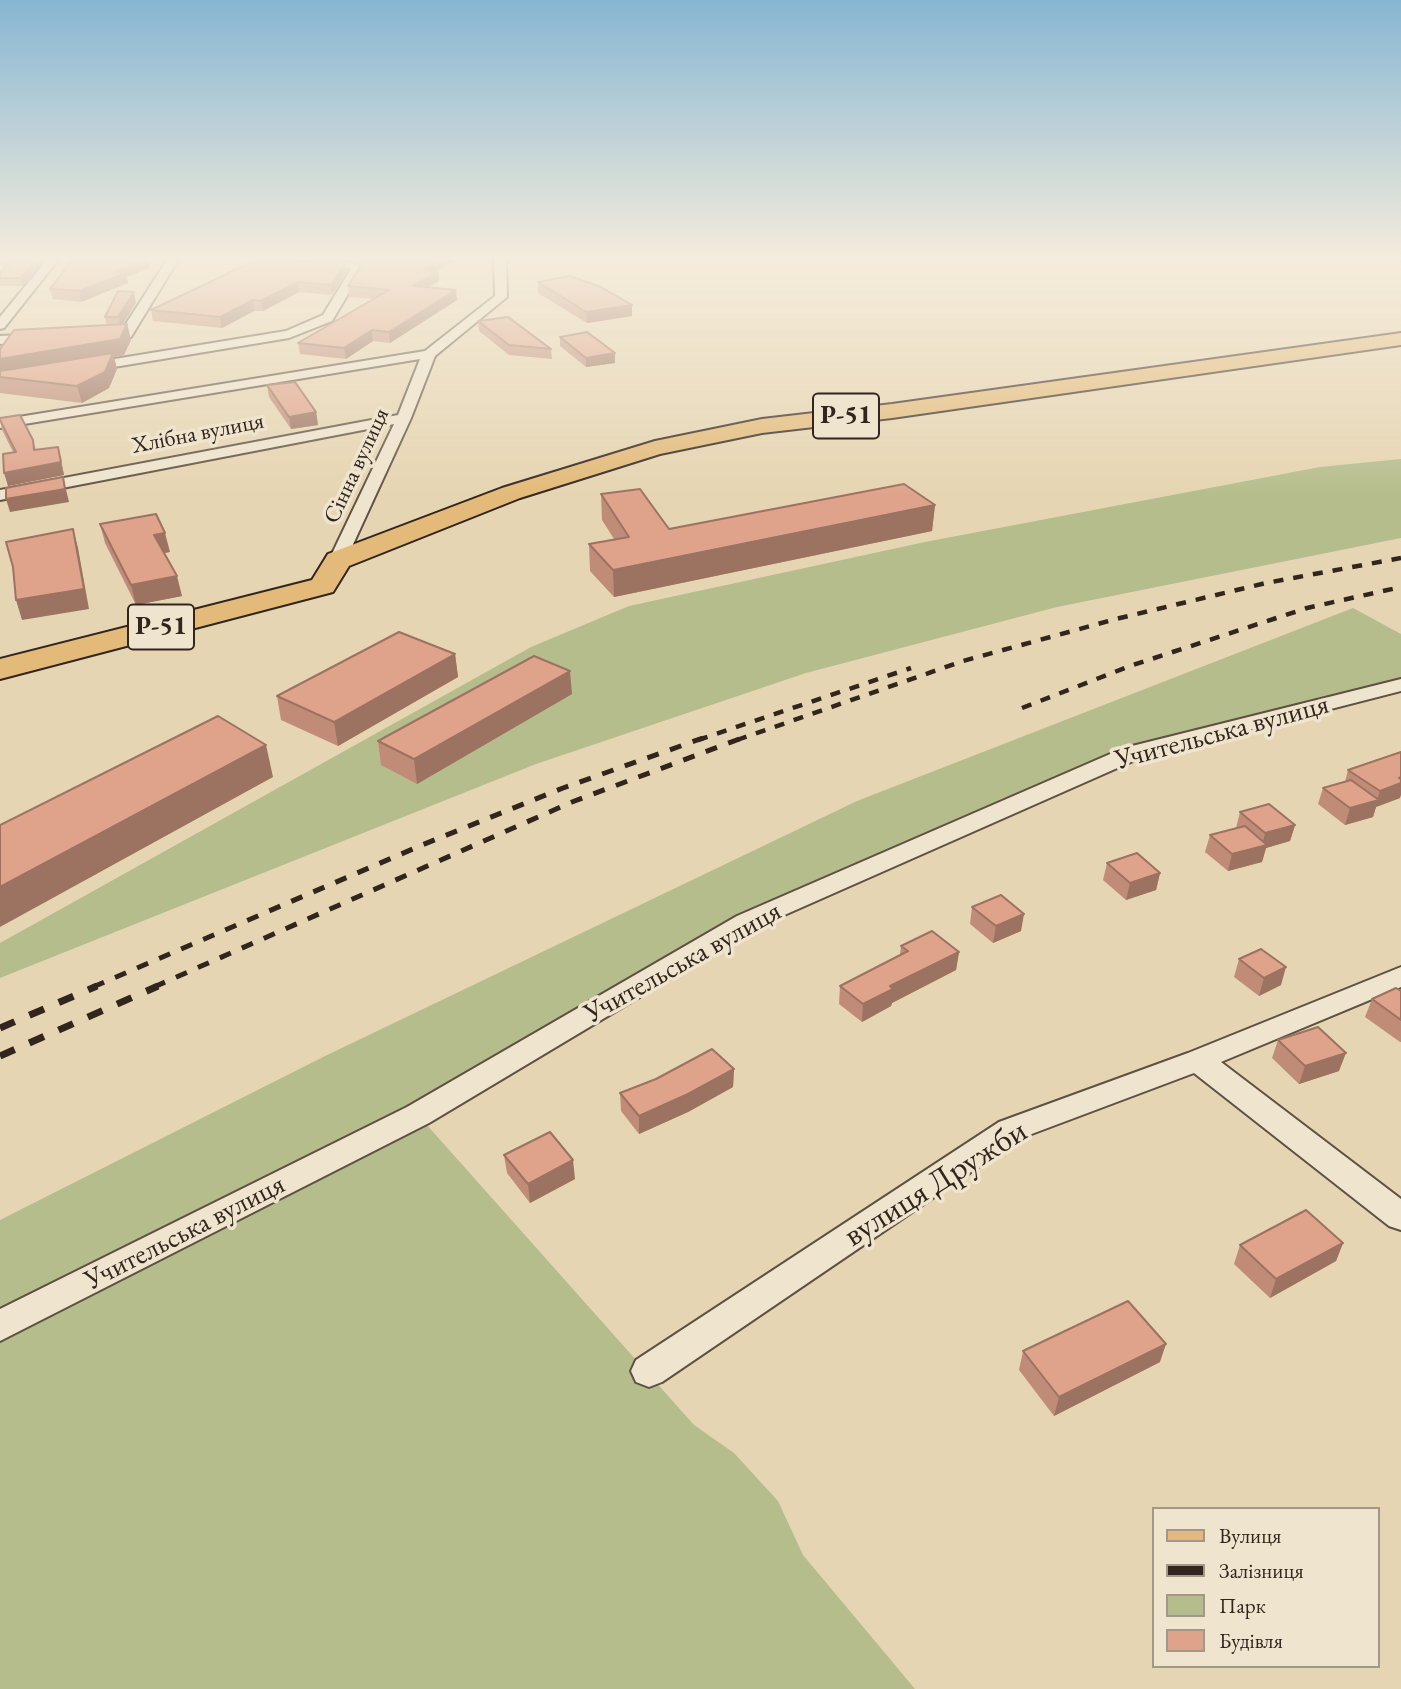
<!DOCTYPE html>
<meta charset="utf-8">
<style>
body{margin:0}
#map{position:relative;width:1401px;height:1689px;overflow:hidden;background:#e6d5b2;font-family:"EB Garamond",serif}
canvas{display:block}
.legend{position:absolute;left:1152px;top:1507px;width:228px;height:161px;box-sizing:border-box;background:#efe4cd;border:2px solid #a39887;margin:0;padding:9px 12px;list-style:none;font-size:21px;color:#31251e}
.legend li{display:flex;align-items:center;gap:14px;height:35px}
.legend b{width:35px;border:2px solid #a39887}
</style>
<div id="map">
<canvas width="1401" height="1689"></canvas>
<ul class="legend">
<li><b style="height:9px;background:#e3ba79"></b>Вулиця</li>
<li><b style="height:9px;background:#31251e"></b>Залізниця</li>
<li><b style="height:19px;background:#b5bd8c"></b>Парк</li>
<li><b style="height:19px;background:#dfa38b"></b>Будівля</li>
</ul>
</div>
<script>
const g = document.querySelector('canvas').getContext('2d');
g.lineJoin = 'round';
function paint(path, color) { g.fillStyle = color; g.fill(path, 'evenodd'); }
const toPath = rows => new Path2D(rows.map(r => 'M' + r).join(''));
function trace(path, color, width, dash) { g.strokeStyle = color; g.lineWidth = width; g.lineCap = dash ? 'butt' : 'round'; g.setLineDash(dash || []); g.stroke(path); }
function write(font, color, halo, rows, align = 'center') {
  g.font = font + ' "EB Garamond",serif'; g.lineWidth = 7; g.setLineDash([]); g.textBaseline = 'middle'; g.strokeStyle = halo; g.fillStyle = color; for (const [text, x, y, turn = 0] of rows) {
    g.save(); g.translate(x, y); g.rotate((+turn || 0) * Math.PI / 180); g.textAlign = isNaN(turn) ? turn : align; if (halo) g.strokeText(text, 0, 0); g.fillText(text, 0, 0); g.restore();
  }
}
const green = toPath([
 [1401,459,1401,538,1057,607,806,673,536,764,0,978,0,943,531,647,629,606,925,542,1320,467],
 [1353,608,1401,634,1401,685,1132,753,746,922,418,1115,694,1425,734,1453,778,1501,803,1555,915,1689,0,1689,0,1220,323,1057,857,801]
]);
const minor = toPath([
 [47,260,58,260,4,328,0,329,0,317,47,260],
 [167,260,178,260,131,337,94,339,94,333,122,330,167,260],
 [315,260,339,260,364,267,332,321,289,338,84,372,77,368,84,364,286,331,323,315,351,269,315,260],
 [494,260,506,260,507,297,435,356,411,418,344,564,332,564,329,560,394,424,0,500,0,490,398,415,420,359,0,428,0,420,425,351,495,296,494,260],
 [38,334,44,338,43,341,0,344,0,336,38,334],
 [1401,679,1401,691,1140,758,755,928,429,1123,0,1341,0,1309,407,1107,737,916,1124,748,1401,679],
 [1401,967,1401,987,1221,1062,1401,1199,1401,1230,1389,1226,1194,1073,1021,1138,662,1382,649,1387,636,1382,631,1371,636,1360,999,1122,1188,1053,1401,967]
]);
const primary = toPath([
 [1401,333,1401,345,892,418,762,433,660,454,520,498,349,566,333,592,0,679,0,659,312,580,328,554,502,488,655,441,762,419,892,404,1401,333]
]);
const railFar2 = toPath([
 [1022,708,1130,666,1307,608,1401,587],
 [698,740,911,668],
 [737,740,963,661,1116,619,1266,583,1401,558]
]);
const railFar1 = toPath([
 [93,987,422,845,563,788,703,738],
 [154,987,572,802,742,738]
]);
const rail = toPath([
 [0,1028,97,986],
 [0,1056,158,986]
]);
const wall = toPath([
 [8,260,44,260,23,286,0,286,0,272,4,269,3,264],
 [72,260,148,260,150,268,127,277,128,283,81,302,53,299,50,289],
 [349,260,455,260,438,271,439,281,428,287,457,300,390,343,373,341,346,359,300,354,298,343,374,299,349,297,348,286,362,264],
 [347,271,332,295,299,292,263,311,254,311,222,328,153,321,151,310],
 [538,282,632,305,632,316,587,323,538,293],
 [136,303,122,325,127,324,131,340,124,355,114,357,117,369,109,388,82,403,0,393,0,349,107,325,105,317],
 [478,321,551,349,552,359,509,355,479,331],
 [560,337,615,363,586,367,560,346],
 [267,385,316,412,318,425,291,429,269,397],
 [0,418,33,440,36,450,61,460,64,475,8,486,13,452,2,430],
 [601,494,669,529,935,505,932,531,614,597,590,571,589,544,614,539,602,520],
 [100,524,170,552,164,553,182,596,136,605,105,543],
 [455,654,458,677,338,746,281,720,277,696],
 [572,694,417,784,381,765,378,741],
 [1348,770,1400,798,1376,807,1373,817,1345,825,1318,804,1323,788,1345,782],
 [1240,812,1295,825,1290,841,1266,848,1262,862,1228,871,1205,852,1210,835,1236,828],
 [1107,863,1160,873,1156,890,1126,900,1103,880],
 [972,907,1021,931,993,943,970,924],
 [901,946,959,952,956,970,892,1003,891,1006,862,1022,839,1004,840,986,900,955],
 [1239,959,1281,985,1259,996,1234,977],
 [1401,991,1401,1042,1400,1042,1365,1017,1372,999],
 [1278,1040,1339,1071,1299,1084,1272,1058],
 [734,1069,733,1087,688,1112,639,1134,621,1111,620,1093],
 [504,1155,575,1179,530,1203,507,1173],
 [1343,1243,1336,1261,1270,1298,1234,1264,1240,1245],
 [1023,1351,1160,1362,1054,1416,1019,1370]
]);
const shadedWall = toPath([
 [36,260,44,260,23,286,21,278],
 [144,260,148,260,150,268,127,277,128,283,81,302,79,291,115,271],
 [439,260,455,260,438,271,439,281,414,296,413,286,423,270],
 [346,261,347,271,332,295,331,285],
 [298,282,299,292,263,311,261,301],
 [456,290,457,300,390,343,389,332],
 [134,292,136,303,121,327,118,317],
 [253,300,254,311,222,328,220,317],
 [632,305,632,316,587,323,586,312],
 [127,324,131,340,124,355,114,357,117,369,109,388,82,403,77,386,0,375,0,359],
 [372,330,373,341,346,359,344,348],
 [615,353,615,363,586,367,586,358],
 [316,412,318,425,291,429,289,417],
 [58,447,64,475,8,486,4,473],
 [63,477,69,502,10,512,6,499],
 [935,505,932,531,614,597,613,570],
 [73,529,78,548,89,609,22,620,16,600],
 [165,533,170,552,159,554,154,535],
 [177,576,182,596,136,605,131,585],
 [455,654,458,677,338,746,334,722],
 [570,671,572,694,417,784,414,759],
 [266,745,273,777,0,927,0,887],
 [1401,777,1401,795,1400,798,1376,807,1373,817,1345,825,1350,808,1377,800,1380,791],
 [1295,825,1290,841,1266,848,1262,862,1228,871,1232,854,1262,846,1265,833],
 [1160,873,1156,890,1126,900,1130,883],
 [1024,914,1021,931,993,943,996,926],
 [959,952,956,970,892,1003,891,1006,862,1022,863,1004,890,986],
 [1286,967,1281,985,1259,996,1264,978],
 [1346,1053,1339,1071,1299,1084,1305,1066],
 [734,1069,733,1087,688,1112,639,1134,639,1116],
 [573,1160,575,1179,530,1203,528,1184],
 [1343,1243,1336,1261,1270,1298,1276,1279],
 [1166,1344,1160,1362,1054,1416,1059,1397]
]);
const building = toPath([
 [8,260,36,260,21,278,0,278,0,272,10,264,3,264,8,260],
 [72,260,144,260,115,271,126,273,79,291,50,289,72,260],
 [256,260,346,261,331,285,298,282,261,301,253,300,220,317,151,310,256,260],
 [364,260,439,260,423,270,438,271,413,286,456,290,389,332,372,330,344,348,298,343,389,290,348,286,364,260],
 [570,276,601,287,632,305,586,312,538,282,570,276],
 [118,291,134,292,118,317,105,317,118,291],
 [508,317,551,349,509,345,478,321,508,317],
 [127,324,120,339,0,359,0,349,14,330,127,324],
 [587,332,615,353,586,358,560,337,587,332],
 [113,353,105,372,77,386,0,377,0,371,113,353],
 [295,382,316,412,289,417,267,385,295,382],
 [20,415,33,440,34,450,58,447,61,462,4,473,3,454,16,452,0,420,0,418,20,415],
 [63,477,65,489,6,499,6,488,63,477],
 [904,484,935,505,613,570,589,544,629,537,601,494,640,489,669,529,904,484],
 [156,514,165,533,154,535,177,576,131,585,100,524,156,514],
 [73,529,84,589,16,600,13,567,6,542,73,529],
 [399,632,455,654,334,722,277,696,399,632],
 [534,656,570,671,414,759,378,741,534,656],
 [218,716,266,745,0,887,0,825,218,716],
 [1401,752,1401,777,1399,778,1401,779,1401,783,1380,791,1348,770,1401,752],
 [1351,780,1379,800,1350,808,1323,788,1351,780],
 [1269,804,1295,825,1265,833,1240,812,1269,804],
 [1245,826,1267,845,1232,854,1210,835,1245,826],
 [1137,853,1160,873,1130,883,1107,863,1137,853],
 [1001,895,1024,914,996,926,972,907,1001,895],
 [932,931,959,952,890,986,893,989,863,1004,840,986,908,951,901,946,932,931],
 [1261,949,1286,967,1264,978,1239,959,1261,949],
 [1396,988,1401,991,1401,1020,1372,999,1396,988],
 [1318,1027,1346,1053,1305,1066,1278,1040,1318,1027],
 [712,1049,734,1069,688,1094,639,1116,620,1093,656,1079,712,1049],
 [550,1132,573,1160,528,1184,504,1155,550,1132],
 [1306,1210,1343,1243,1276,1279,1240,1245,1306,1210],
 [1128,1301,1166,1344,1059,1397,1023,1351,1128,1301]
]);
const farStreetnames = [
 ["Хлібна вулиця",198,434,-11],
 ["Сінна вулиця",357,466,-65]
];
const shields = [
 [846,416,66],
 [161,627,66]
];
const shieldNames = [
 ["Р-51",846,416],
 ["Р-51",161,627]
];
const streetNames = [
 ["Учительська вулиця",1222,733,-15],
 ["Учительська вулиця",683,963,-29],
 ["Учительська вулиця",185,1233,-27]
];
const nearStreetnames = [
 ["вулиця Дружби",936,1184,-32]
];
paint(green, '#b5bd8c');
trace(minor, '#5e5143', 4);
trace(primary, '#31251e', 4);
paint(minor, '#efe4cd');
paint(primary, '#e3ba79');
trace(railFar2, '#31251e', 4.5, [10, 10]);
trace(railFar1, '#31251e', 5, [12, 12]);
trace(rail, '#31251e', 7, [16, 16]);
paint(wall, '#c08c78');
paint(shadedWall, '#9c7261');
paint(building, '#dfa38b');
trace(building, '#9c7261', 2);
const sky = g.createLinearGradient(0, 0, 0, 497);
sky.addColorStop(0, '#87b6d2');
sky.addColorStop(0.52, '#f4ecdc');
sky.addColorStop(1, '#f4ecdc00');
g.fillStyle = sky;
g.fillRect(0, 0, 1401, 497);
write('23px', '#31251e', '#efe4cd', farStreetnames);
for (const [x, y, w] of shields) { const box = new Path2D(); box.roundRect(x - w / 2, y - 22.5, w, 45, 5); g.fillStyle = '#efe4cd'; g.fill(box); trace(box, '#31251e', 2); }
write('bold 26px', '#31251e', null, shieldNames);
write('28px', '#31251e', '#efe4cd', streetNames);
write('33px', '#31251e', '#efe4cd', nearStreetnames);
</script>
